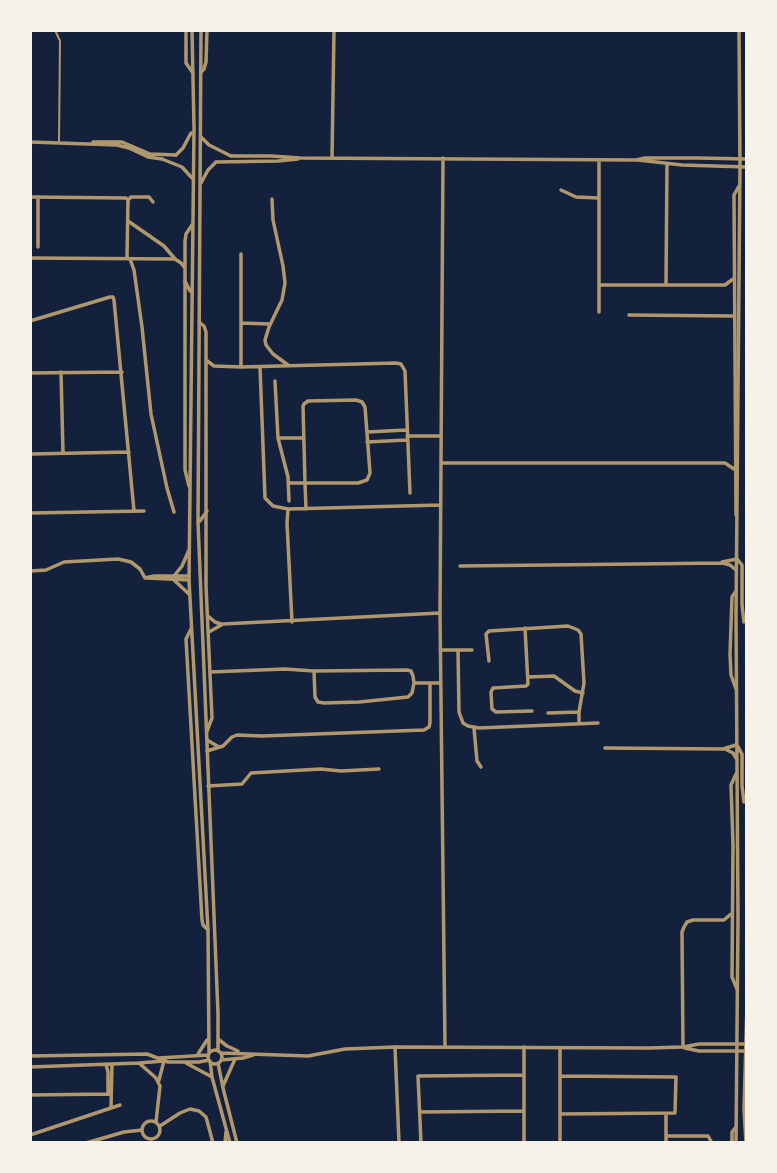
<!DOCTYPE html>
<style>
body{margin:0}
#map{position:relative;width:777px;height:1173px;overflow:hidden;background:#14213d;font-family:"PT Sans Narrow",sans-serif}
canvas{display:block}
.frame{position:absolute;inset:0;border:32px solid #f6f1e7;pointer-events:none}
</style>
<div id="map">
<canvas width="777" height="1173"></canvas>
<div class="frame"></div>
</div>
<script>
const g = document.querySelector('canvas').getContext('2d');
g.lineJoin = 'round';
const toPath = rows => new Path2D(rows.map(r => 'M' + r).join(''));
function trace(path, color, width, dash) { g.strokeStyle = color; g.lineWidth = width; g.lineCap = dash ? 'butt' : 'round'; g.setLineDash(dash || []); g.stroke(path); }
const service = toPath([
 [55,30,60,41,59,141]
]);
const minor = toPath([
 [186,30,186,63,193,73],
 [201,72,204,69,206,62,207,30],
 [30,142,117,145,129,148,148,157,162,159],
 [93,142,122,142,150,154,176,155],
 [231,156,271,156,300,158,636,160,645,158,698,158,747,159],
 [332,158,334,30],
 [443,158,440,613,445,1047],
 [638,160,682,165,747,167],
 [216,162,278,161,298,159],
 [561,190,576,197,599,198],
 [30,197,126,198,128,200,131,197,149,197,153,202],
 [38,197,38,247],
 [272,199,273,220,283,266,285,283,282,300,269,327,265,340,266,345,273,354,288,365],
 [128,221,164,246,175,259],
 [30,258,175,259,181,263,185,268],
 [127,258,128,200],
 [130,259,134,270,142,327,151,414,167,488,174,512],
 [666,284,667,164],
 [599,285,725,285,733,279],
 [599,312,599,160],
 [629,315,734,316],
 [30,321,110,297,113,297,114,300,134,511],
 [199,322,204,326,206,332,206,586,212,718,207,731],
 [241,323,270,324],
 [206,360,214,366,241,367,396,363,401,364,405,371,410,493],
 [241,367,241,254],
 [260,367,265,498,273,506,288,509],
 [61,372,63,453],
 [30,373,122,372],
 [275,381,278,438,288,477,289,501],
 [367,432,407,430],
 [407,436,440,436],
 [278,438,304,438],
 [367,442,407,440],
 [30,454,129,452],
 [441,463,725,463,734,469],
 [288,483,358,483,367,480,370,473,365,407,362,402,356,400,308,401,304,404,303,406,305,483,306,509],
 [189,486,185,470,185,241,186,234,192,225],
 [30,513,144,511],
 [736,515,734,195,739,186],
 [722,562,737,559],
 [460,566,723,563,730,565,736,570],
 [30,571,46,570,64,562,118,559,131,562,140,569,145,578],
 [145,578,154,576,189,576],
 [147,578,189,580],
 [736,591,732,597,730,654,731,675,736,689],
 [208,616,215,622,221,624],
 [292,622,287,523,288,509,441,505],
 [525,628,528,684,526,686,493,688,491,692,492,709,496,712,532,711],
 [191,629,186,639,202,920,203,925,208,930],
 [209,632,223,624,440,613],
 [440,650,472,650],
 [458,650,459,712,463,723,468,726,479,728,598,723],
 [489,661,486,634,489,631,568,626,578,630,581,634,584,683,579,712,579,724],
 [314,671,407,670,411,671,413,676,414,683],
 [210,672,285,669,314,671,315,697,318,702,324,703,359,702,408,697,412,693,414,683,441,683],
 [528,677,554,676,575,691,583,693],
 [548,713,579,712],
 [474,728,477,761,481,767],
 [207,740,219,747],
 [605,748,723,749,736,745],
 [725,749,733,753,736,758],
 [207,751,223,746,232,737,237,735,262,736,424,730,429,727,430,723,430,683],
 [736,774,731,785,733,845,732,977,737,989],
 [208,786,242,784,251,773,321,769,341,771,379,769],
 [395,1047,399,1143],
 [683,1047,682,932,684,927,687,922,693,920,724,920,731,914],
 [139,1063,164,1061,159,1080],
 [106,1064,108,1072,108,1094],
 [30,1067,139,1063,156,1078,160,1086,156,1122],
 [30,1095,110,1094],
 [111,1107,112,1064],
 [420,1112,524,1111],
 [560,1114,675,1113,676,1077,561,1076],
 '142 1130a9 9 0 1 1 18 0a9 9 0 1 1-18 0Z',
 [160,1126,180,1113,190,1109,199,1111,206,1117,213,1143],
 [30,1135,120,1105],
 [666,1136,708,1136,712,1143],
 [86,1143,124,1132,142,1130],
 [225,1143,226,1132],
 [421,1143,418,1076,524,1075],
 [524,1143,524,1047],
 [560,1143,560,1048],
 [666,1143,666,1113],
 [732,1143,732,1132,736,1127]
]);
const tertiary = toPath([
 [192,30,194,128,189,580,208,930,209,1053],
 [201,30,198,522,218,1014,218,1050],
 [201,137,209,145,231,156],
 [176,155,183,148,191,133],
 [162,159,182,167,192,178],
 [201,183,208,170,216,162],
 [185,281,190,291],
 [747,430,747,504],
 [200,521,207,511],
 [737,559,742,565,742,605,744,622],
 [174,576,182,566,189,550],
 [174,580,190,595],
 [737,745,742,754,742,786,744,802],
 [218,1039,227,1046,238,1051],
 [685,1048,699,1051,746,1051],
 '208 1057a7 7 0 1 1 14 0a7 7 0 1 1-14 0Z',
 [221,1053,308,1056,345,1049,395,1047,649,1048,683,1047,699,1044,746,1044],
 [198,1054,207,1040],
 [30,1056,147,1054,168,1062,199,1062,209,1060],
 [159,1058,208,1055],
 [221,1060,243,1058,253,1055],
 [210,1061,212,1077,230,1143],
 [186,1063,212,1077],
 [218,1063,223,1088,237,1143],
 [223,1086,235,1059],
 [736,1143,738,919,736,615,740,166,739,30],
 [746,1143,744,1109,747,1004,747,513]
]);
trace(service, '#b1986c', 2);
trace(minor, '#b1986c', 3.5);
trace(tertiary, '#b1986c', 3.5);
</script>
